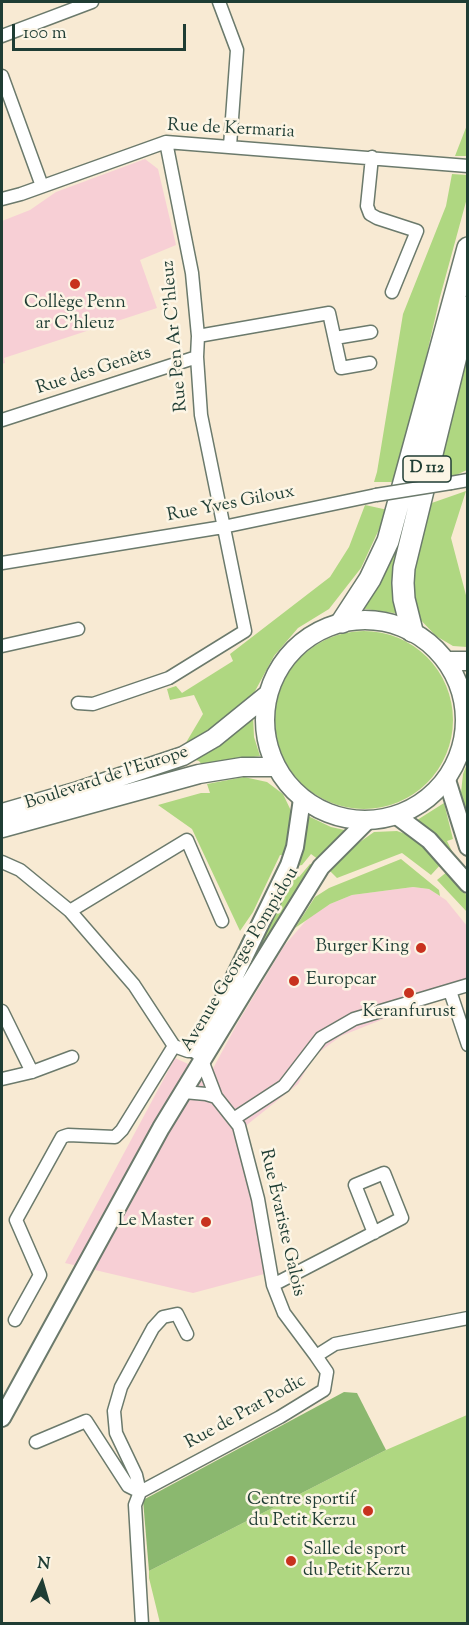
<!DOCTYPE html>
<meta charset="utf-8">
<style>
body{margin:0}
#map{position:relative;width:469px;height:1625px;overflow:hidden;background:#f8ead3;font-family:"Sorts Mill Goudy",serif}
canvas{display:block}
.frame{position:absolute;inset:0;border:3px solid #1f3d34;pointer-events:none}
.north{position:absolute;left:12px;top:1553px;width:60px;height:60px;-webkit-text-stroke:4px #fcf5e5;paint-order:stroke;rotate:5deg;font-size:16px;font-weight:700;line-height:24px;text-align:center;color:#1f3d34}
.north::after{content:'';display:block;margin:auto;width:21px;height:27px;background:#1f3d34;clip-path:polygon(50% 0,100% 100%,50% 72%,0 100%)}
.scale{position:absolute;left:12px;top:24px;width:174px;height:27px;box-sizing:border-box;border:3px solid #1f3d34;border-top:0;padding-left:8px;font-size:18px;line-height:21px;white-space:nowrap;color:#1f3d34;-webkit-text-stroke:4px #fcf5e5;paint-order:stroke}
</style>
<div id="map">
<canvas width="469" height="1625"></canvas>
<div class="frame"></div>
<div class="north">N</div>
<div class="scale">100 m</div>
</div>
<script>
const g = document.querySelector('canvas').getContext('2d');
g.lineJoin = 'round';
function paint(path, color) { g.fillStyle = color; g.fill(path, 'evenodd'); }
const toPath = rows => new Path2D(rows.map(r => 'M' + r).join(''));
function trace(path, color, width, dash) { g.strokeStyle = color; g.lineWidth = width; g.lineCap = dash ? 'butt' : 'round'; g.setLineDash(dash || []); g.stroke(path); }
function write(font, color, halo, rows, align = 'center') {
  g.font = font + ' "Sorts Mill Goudy",serif'; g.lineWidth = 5; g.setLineDash([]); g.textBaseline = 'middle'; g.strokeStyle = halo; g.fillStyle = color; for (const [text, x, y, turn = 0] of rows) {
    g.save(); g.translate(x, y); g.rotate((+turn || 0) * Math.PI / 180); g.textAlign = isNaN(turn) ? turn : align; if (halo) g.strokeText(text, 0, 0); g.fillText(text, 0, 0); g.restore();
  }
}
const built = toPath([
 [145,159,158,169,176,245,140,260,157,308,4,358,5,363,2,364,2,221,30,210,56,192],
 [413,887,429,889,446,900,467,926,467,992,386,1018,341,1036,314,1056,298,1084,238,1132,268,1273,193,1293,65,1263,175,1058,210,1074,237,1024,284,946,310,916,330,904,352,895]
]);
const green = toPath([
 [467,125,467,156,455,156],
 [452,174,467,175,467,198,440,297,415,405,393,482,374,482,377,472,403,314,446,206],
 [467,356,467,470,456,475,445,475,441,473,441,465],
 [466,491,451,538,467,599,467,647,453,646,436,636,415,614,409,589,426,505],
 [365,505,388,510,361,568,329,609,298,628,274,656,254,693,227,722,184,746,203,714,194,695,170,700,167,689,176,686,182,693,233,661,230,654,330,577,349,547],
 [400,532,404,533,401,614,358,608],
 '275 720a89 89 0 1 1 178 0a89 89 0 1 1-178 0Z',
 [253,715,254,737,260,756,202,765,199,761,192,759],
 [467,764,468,764,467,814,461,793,463,774],
 [244,777,267,782,283,794,293,815,286,855,280,855,253,912,240,931,192,829,158,805,201,793,210,793,207,784],
 [444,803,453,839,447,841,453,853,428,831,414,822],
 [308,816,331,827,349,831,319,860,311,854,302,865,297,866,305,841],
 [397,831,414,837,442,863,431,875,402,853,337,878,328,869,350,849,374,832],
 [401,859,439,890,440,896,429,889,413,887,352,895,330,904,295,928,315,897,329,888],
 [310,864,313,865,301,883,258,954,192,1074,294,873,299,877],
 [448,871,467,896,467,912,437,880],
 [467,1415,467,1623,160,1623,149,1578,149,1571,386,1450]
]);
const forest = toPath([
 [344,1392,357,1393,386,1450,149,1571,143,1500]
]);
const street = toPath([
 [219,2,237,50,230,146],
 [2,36,92,2],
 [2,76,42,186],
 [372,157,367,206,370,214,377,218,417,231,392,292],
 [2,199,21,194,166,142,468,166],
 [198,336,329,313,341,368,370,363],
 [335,338,371,332],
 [2,420,197,357],
 [451,483,468,480],
 [2,563,223,527,376,495],
 [2,646,78,629],
 [78,703,93,704,169,678,245,631,201,415,197,357,198,336,192,273,166,142],
 [2,862,20,870,70,911,134,985,174,1046,188,1051,198,1051],
 [70,911,187,840,222,921],
 [450,991,468,1045],
 [2,1011,32,1072],
 [203,1063,216,1097,239,1126,258,1199,273,1285,284,1313,316,1356],
 [2,1079,32,1072,72,1057],
 [184,1092,206,1094,216,1097],
 [235,1118,284,1086,321,1038,354,1019,468,985],
 [273,1285,402,1218,384,1173,355,1185,374,1233],
 [15,1320,40,1275,16,1220,62,1137,68,1135,115,1137,122,1130,174,1046],
 [36,1442,86,1421,128,1486,140,1492],
 [140,1492,136,1475,116,1433,114,1411,121,1387,153,1328,163,1317,177,1314,187,1334],
 [142,1624,135,1505,140,1492,280,1417,324,1390,327,1372,316,1356,335,1344,468,1318]
]);
const secondary = toPath([
 [447,780,468,847],
 [397,816,429,840,468,884],
 [198,1052,289,865,295,847,302,799],
 [2,1418,161,1128,253,977,321,867,366,822]
]);
const primary = toPath([
 '265 720a100 100 0 1 1 200 0a100 100 0 1 1-200 0Z',
 [447,661,468,661],
 [2,813,78,791,183,756,214,738,267,695],
 [2,828,199,774,242,767,276,767]
]);
const highway = toPath([
 [342,622,370,579,388,541,468,248],
 [412,631,404,599,403,583,404,568,468,307]
]);
const streetBridge = toPath([
 [376,495,451,483]
]);
const markers = [
 [75,284,6,"#c8321e"],
 [421,948,6,"#c8321e"],
 [294,981,6,"#c8321e"],
 [409,993,6,"#c8321e"],
 [206,1222,6,"#c8321e"],
 [368,1511,6,"#c8321e"],
 [291,1561,6,"#c8321e"]
];
const shields = [
 [427,469,48]
];
const shieldNames = [
 ["D 112",427,469]
];
const streetNames = [
 ["Rue de Kermaria",231,130,3],
 ["Rue Pen Ar C'hleuz",176,336,-95],
 ["Rue des Genêts",94,372,-18],
 ["Rue Yves Giloux",231,505,-11],
 ["Boulevard de l'Europe",107,779,-18],
 ["Avenue Georges Pompidou",241,960,-59],
 ["Rue Évariste Galois",281,1223,77],
 ["Rue de Prat Podic",246,1413,-29]
];
const poiNames = [
 ["Collège Penn",75,304,"center"],
 ["ar C'hleuz",75,325,"center"],
 ["Burger King",409,948],
 ["Europcar",306,981,"left"],
 ["Keranfurust",409,1013,"center"],
 ["Le Master",194,1222],
 ["Centre sportif",356,1501],
 ["du Petit Kerzu",356,1522],
 ["Salle de sport",303,1551,"left"],
 ["du Petit Kerzu",303,1572,"left"]
];
paint(built, '#f7cfd5');
paint(green, '#afd781');
paint(forest, '#8bb86f');
trace(street, '#6b7a6c', 15);
trace(secondary, '#6b7a6c', 20);
trace(primary, '#6b7a6c', 21);
trace(highway, '#6b7a6c', 24);
trace(street, '#fff', 12);
trace(secondary, '#fff', 16);
trace(primary, '#fff', 18);
trace(highway, '#fff', 21);
trace(streetBridge, '#6b7a6c', 15, []);
trace(streetBridge, '#fff', 12);
for (const [x, y, r, color] of markers) { const dot = new Path2D(); dot.arc(x, y, r, 0, 2 * Math.PI); g.fillStyle = color; g.fill(dot); trace(dot, '#fcf5e5', 2); }
for (const [x, y, w] of shields) { const box = new Path2D(); box.roundRect(x - w / 2, y - 13, w, 26, 4.5); g.fillStyle = '#fcf5e5'; g.fill(box); trace(box, '#1f3d34', 1.5); }
write('bold 16px', '#1f3d34', null, shieldNames);
write('18px', '#1f3d34', '#fcf5e5', streetNames);
write('18px', '#1f3d34', '#fcf5e5', poiNames, 'right');
</script>
